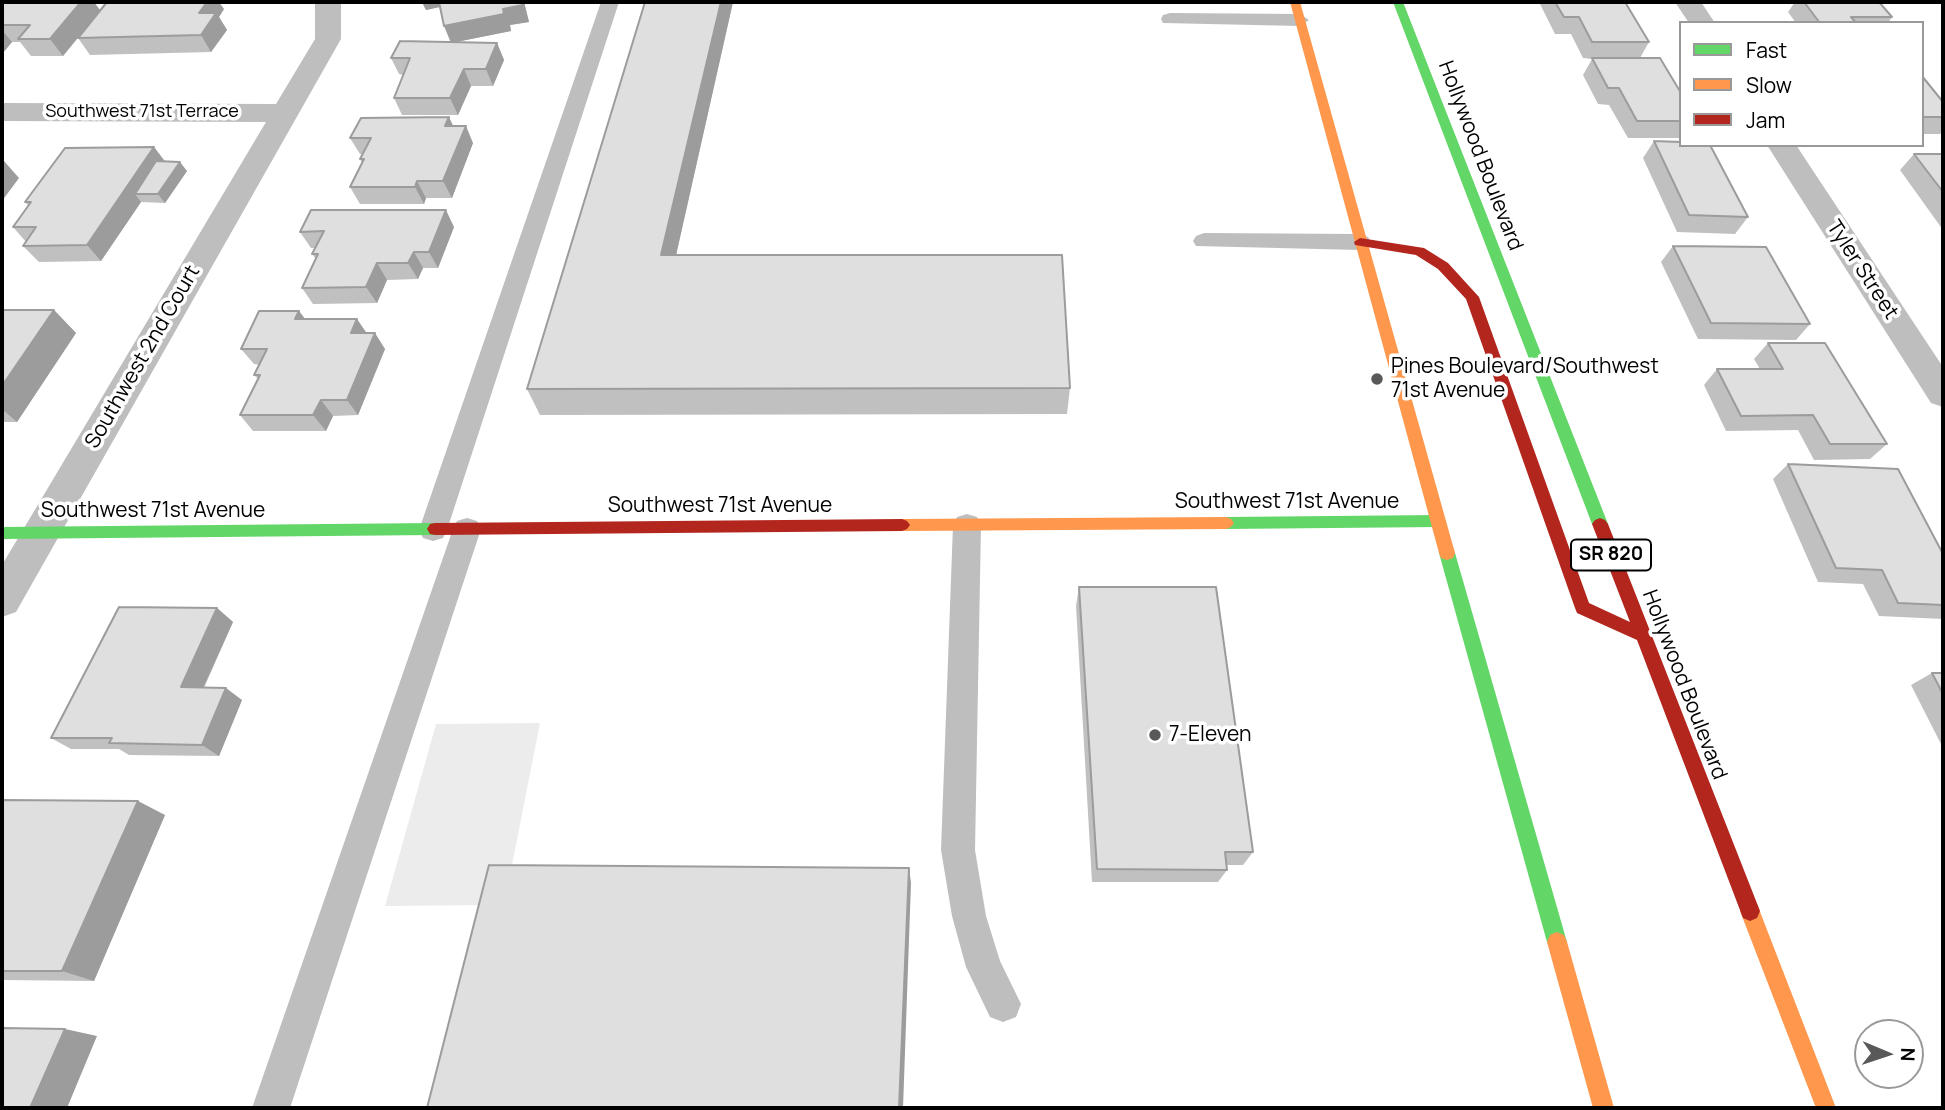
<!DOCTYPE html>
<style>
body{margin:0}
#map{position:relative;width:1945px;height:1110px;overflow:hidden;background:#fff;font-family:Manrope,sans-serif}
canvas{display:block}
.frame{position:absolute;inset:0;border:4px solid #000;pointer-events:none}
.legend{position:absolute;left:1679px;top:21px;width:245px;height:126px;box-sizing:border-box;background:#fff;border:2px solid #999;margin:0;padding:9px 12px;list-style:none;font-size:21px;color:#000}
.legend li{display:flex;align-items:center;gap:14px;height:35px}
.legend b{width:35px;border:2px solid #999}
.north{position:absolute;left:1854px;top:1019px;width:70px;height:70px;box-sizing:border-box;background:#fff;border:2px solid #999;border-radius:50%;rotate:92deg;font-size:19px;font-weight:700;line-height:28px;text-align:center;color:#000}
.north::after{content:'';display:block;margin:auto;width:24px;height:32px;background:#595959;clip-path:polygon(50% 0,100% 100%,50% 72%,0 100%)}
</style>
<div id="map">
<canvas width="1945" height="1110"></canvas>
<div class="frame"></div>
<ul class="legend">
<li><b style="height:9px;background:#63d668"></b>Fast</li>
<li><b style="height:9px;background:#ff974d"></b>Slow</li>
<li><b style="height:9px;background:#b3261e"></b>Jam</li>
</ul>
<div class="north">N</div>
</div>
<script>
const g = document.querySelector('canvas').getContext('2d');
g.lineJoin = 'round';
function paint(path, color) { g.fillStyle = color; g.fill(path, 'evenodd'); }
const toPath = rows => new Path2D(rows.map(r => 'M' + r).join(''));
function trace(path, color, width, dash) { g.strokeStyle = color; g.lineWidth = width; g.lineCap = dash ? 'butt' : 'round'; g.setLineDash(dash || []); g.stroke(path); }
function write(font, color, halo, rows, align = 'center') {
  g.font = font + ' Manrope,sans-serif'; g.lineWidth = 7; g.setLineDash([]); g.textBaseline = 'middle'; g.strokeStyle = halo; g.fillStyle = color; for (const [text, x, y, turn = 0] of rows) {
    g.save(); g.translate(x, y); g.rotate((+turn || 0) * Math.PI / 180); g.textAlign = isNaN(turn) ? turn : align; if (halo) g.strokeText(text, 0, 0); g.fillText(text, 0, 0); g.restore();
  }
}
const green = toPath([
 [540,723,509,880,499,905,385,906,436,724]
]);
const lane = toPath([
 [601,2,619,2,447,530,443,538,433,541,423,538,419,530,601,2],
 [1170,13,1300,14,1309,20,1300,26,1163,23,1161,19,1163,15,1170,13],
 [1204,233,1360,234,1368,237,1371,242,1368,247,1360,250,1196,246,1193,241,1196,236,1204,233],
 [967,514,977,517,981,525,975,850,986,916,1000,961,1021,1004,1016,1017,1003,1022,990,1017,966,967,952,916,941,850,953,525,957,517,967,514],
 [467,518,477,521,481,529,290,1108,252,1108,453,529,457,521,467,518]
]);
const street = toPath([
 [315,2,341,2,341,39,16,612,2,617,2,565,266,122,2,121,2,103,276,104,315,39,315,2],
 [1675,2,1701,2,1715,23,1689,23,1675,2],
 [1767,145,1796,145,1943,367,1943,407,1931,403,1767,145]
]);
const fast = toPath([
 [1393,2,1403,2,1608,524,1605,528,1600,530,1595,528,1592,524,1393,2],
 [1438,515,1443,517,1446,521,1443,525,1438,527,1226,529,1221,527,1218,523,1221,519,1226,517,1438,515],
 [435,523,440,524,443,529,440,534,435,535,2,539,2,527,435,523],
 [1447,546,1453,548,1455,553,1567,942,1564,949,1557,952,1550,949,1547,942,1439,553,1441,548,1447,546]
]);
const slow = toPath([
 [1290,2,1300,2,1455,553,1453,558,1447,560,1441,558,1439,553,1290,2],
 [1226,517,1231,519,1234,523,1231,527,1226,529,902,531,897,529,894,525,897,521,902,519,1226,517],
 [1750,901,1757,904,1836,1108,1816,1108,1740,911,1743,904,1750,901],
 [1557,932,1564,935,1567,942,1614,1108,1593,1108,1547,942,1550,935,1557,932]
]);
const jam = toPath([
 [1360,238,1424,248,1448,263,1479,297,1589,603,1630,622,1592,524,1595,520,1600,518,1605,520,1608,524,1760,911,1757,918,1750,921,1743,918,1637,640,1577,613,1575,608,1466,299,1438,269,1416,255,1355,245,1354,242,1360,238],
 [902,519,907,521,910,525,907,529,902,531,435,535,430,534,427,529,430,524,435,523,902,519]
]);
const wall = toPath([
 [2,2,100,10,224,9,219,17,227,30,211,52,90,55,78,38,63,56,31,56,20,42,12,42,2,54],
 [422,2,524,2,529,22,510,25,511,31,456,42,497,43,504,60,493,86,471,86,458,115,402,115,394,98,403,75,399,74,391,58,451,42,440,7,426,10],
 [645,2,733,2,676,255,1070,388,1067,414,540,415,527,389],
 [1539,2,1625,2,1649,42,1640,58,1681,93,1681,138,1628,138,1609,105,1598,104,1583,75,1592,59,1583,58,1571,34,1555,34],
 [1795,2,1879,2,1892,17,1888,23,1796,23,1788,12],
 [1922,76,1943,102,1943,131,1940,134,1922,134],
 [453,126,473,143,452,198,426,198,424,204,360,204,350,187,362,163,360,159,362,154,360,154,350,138],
 [1654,141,1748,217,1735,234,1677,232,1643,158],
 [154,147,164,161,187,171,165,203,141,202,101,261,39,262,23,246,26,242,13,227,28,205,25,202],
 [1914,154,1943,154,1943,230,1900,170],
 [454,227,438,268,423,268,418,279,387,280,377,303,313,304,302,288,316,259,312,254,315,248,311,248,300,232],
 [1673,246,1810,324,1796,340,1698,339,1661,262],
 [2,310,54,310,76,333,17,422,2,422],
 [299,311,305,319,367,333,385,349,358,415,333,416,326,431,253,431,240,415,258,379,254,375,260,365,254,364,241,349],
 [1768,343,1887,444,1870,459,1814,460,1798,430,1726,431,1704,385,1717,369,1760,369,1754,359],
 [1788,464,1943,554,1943,619,1879,616,1863,584,1818,582,1773,479],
 [1079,587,1253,852,1243,865,1226,865,1227,870,1218,882,1092,882,1076,606],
 [217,608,233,622,204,688,242,700,219,756,129,755,119,749,71,749,51,738],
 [1932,673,1943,673,1943,748,1911,685],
 [2,801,165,815,94,981,2,980]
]);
const shadedWall = toPath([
 [81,2,94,2,100,10,63,56,50,39],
 [207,2,219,2,224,9,219,17,227,30,211,52,201,35,199,13],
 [422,2,442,2,444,6,426,10],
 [522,2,524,2,529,22,510,25,511,31,451,43,444,26,503,9],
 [721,2,733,2,670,282,661,255],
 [2,30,12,42,2,54],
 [497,43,504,60,493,86,486,69],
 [464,69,471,86,458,115,450,98],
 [449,117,457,134,445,126],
 [466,126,473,143,452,198,443,181],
 [154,147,167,164,135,194,141,202,101,261,87,245],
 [4,161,19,178,2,201,2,164],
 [180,162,187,171,165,203,158,194],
 [417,181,426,198,424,204,415,187],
 [446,210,454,227,438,268,429,252],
 [414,252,423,268,418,279,408,263],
 [377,263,387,280,377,303,366,287],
 [54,310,76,333,17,422,2,409,2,386],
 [299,311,311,327,295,319],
 [357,319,368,335,351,333],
 [375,333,385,349,358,415,347,400],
 [321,400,333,416,326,431,313,415],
 [217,608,233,622,198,699,181,687],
 [226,688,242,700,219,756,202,745],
 [138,801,165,815,94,981,62,971],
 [909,868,911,883,903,1108,899,1108],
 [65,1029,97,1036,67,1108,30,1108]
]);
const building = toPath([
 [2,2,81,2,50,39,18,39,30,25,2,25,2,2],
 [107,2,207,2,199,13,216,13,201,35,78,38,107,2],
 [439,2,522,2,523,5,503,9,504,14,444,26,439,2],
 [645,2,721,2,661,255,1062,255,1070,388,527,389,645,2],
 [1555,2,1625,2,1649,42,1592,42,1579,17,1564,17,1555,2],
 [1804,2,1879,2,1892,17,1851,17,1856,23,1820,23,1804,2],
 [400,41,497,43,486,69,464,69,450,98,394,98,410,58,391,58,400,41],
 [1592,58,1660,58,1681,93,1681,121,1637,121,1619,88,1608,88,1592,58],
 [1922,76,1943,102,1943,117,1922,117,1922,76],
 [449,117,445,126,466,126,443,181,417,181,415,187,350,187,364,159,360,159,371,138,350,138,361,118,449,117],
 [1654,141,1681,142,1681,145,1710,145,1748,217,1689,215,1654,141],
 [154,147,87,245,23,246,36,227,13,227,31,202,25,202,65,148,154,147],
 [1914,154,1943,154,1943,192,1914,154],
 [156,161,180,162,158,194,135,194,156,161],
 [311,210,446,210,429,252,414,252,408,263,377,263,366,287,302,288,318,254,312,254,324,231,300,232,311,210],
 [1673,246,1766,247,1810,324,1711,323,1673,246],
 [2,310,54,310,2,386,2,310],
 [259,311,299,311,295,319,357,319,351,333,375,333,347,400,321,400,313,415,240,415,260,375,254,375,267,349,241,349,259,311],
 [1768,343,1825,343,1887,444,1830,444,1813,415,1741,416,1717,369,1783,369,1768,343],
 [1788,464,1898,469,1943,554,1943,605,1898,603,1882,570,1836,568,1788,464],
 [1079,587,1216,587,1253,852,1225,852,1227,870,1097,869,1079,587],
 [119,607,217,608,181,687,226,688,202,745,109,743,112,738,51,738,119,607],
 [1932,673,1943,673,1943,694,1932,673],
 [3,800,138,801,62,971,2,971,3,800],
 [489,865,909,868,899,1108,427,1108,489,865],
 [2,1028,65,1029,30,1108,2,1108,2,1028]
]);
const markers = [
 [1377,379,7,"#595959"],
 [1155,735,7,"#595959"]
];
const farStreetnames = [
 ["Southwest 71st Terrace",142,112]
];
const shields = [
 [1611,555,80]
];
const shieldNames = [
 ["SR 820",1611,555]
];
const streetNames = [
 ["Hollywood Boulevard",1480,156,69],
 ["Tyler Street",1862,270,57],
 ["Southwest 2nd Court",143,357,-60],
 ["Southwest 71st Avenue",1287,502],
 ["Southwest 71st Avenue",720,506],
 ["Southwest 71st Avenue",153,511],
 ["Hollywood Boulevard",1684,685,69]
];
const poiNames = [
 ["Pines Boulevard/Southwest",1391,367],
 ["71st Avenue",1391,391],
 ["7-Eleven",1169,735]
];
paint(green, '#ececec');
paint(lane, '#bebebe');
paint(street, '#bebebe');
paint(fast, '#63d668');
paint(slow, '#ff974d');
paint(jam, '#b3261e');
paint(wall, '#c0c0c0');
paint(shadedWall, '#9c9c9c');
paint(building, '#dfdfdf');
trace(building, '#9c9c9c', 2);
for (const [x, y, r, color] of markers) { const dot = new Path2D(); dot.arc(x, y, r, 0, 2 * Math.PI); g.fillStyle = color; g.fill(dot); trace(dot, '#fff', 2.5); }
write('18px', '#000', '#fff', farStreetnames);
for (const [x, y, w] of shields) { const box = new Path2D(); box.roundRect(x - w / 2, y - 15.5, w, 31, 5); g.fillStyle = '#fff'; g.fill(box); trace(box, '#000', 2); }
write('bold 19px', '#000', null, shieldNames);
write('21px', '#000', '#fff', streetNames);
write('21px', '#000', '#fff', poiNames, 'left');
</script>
